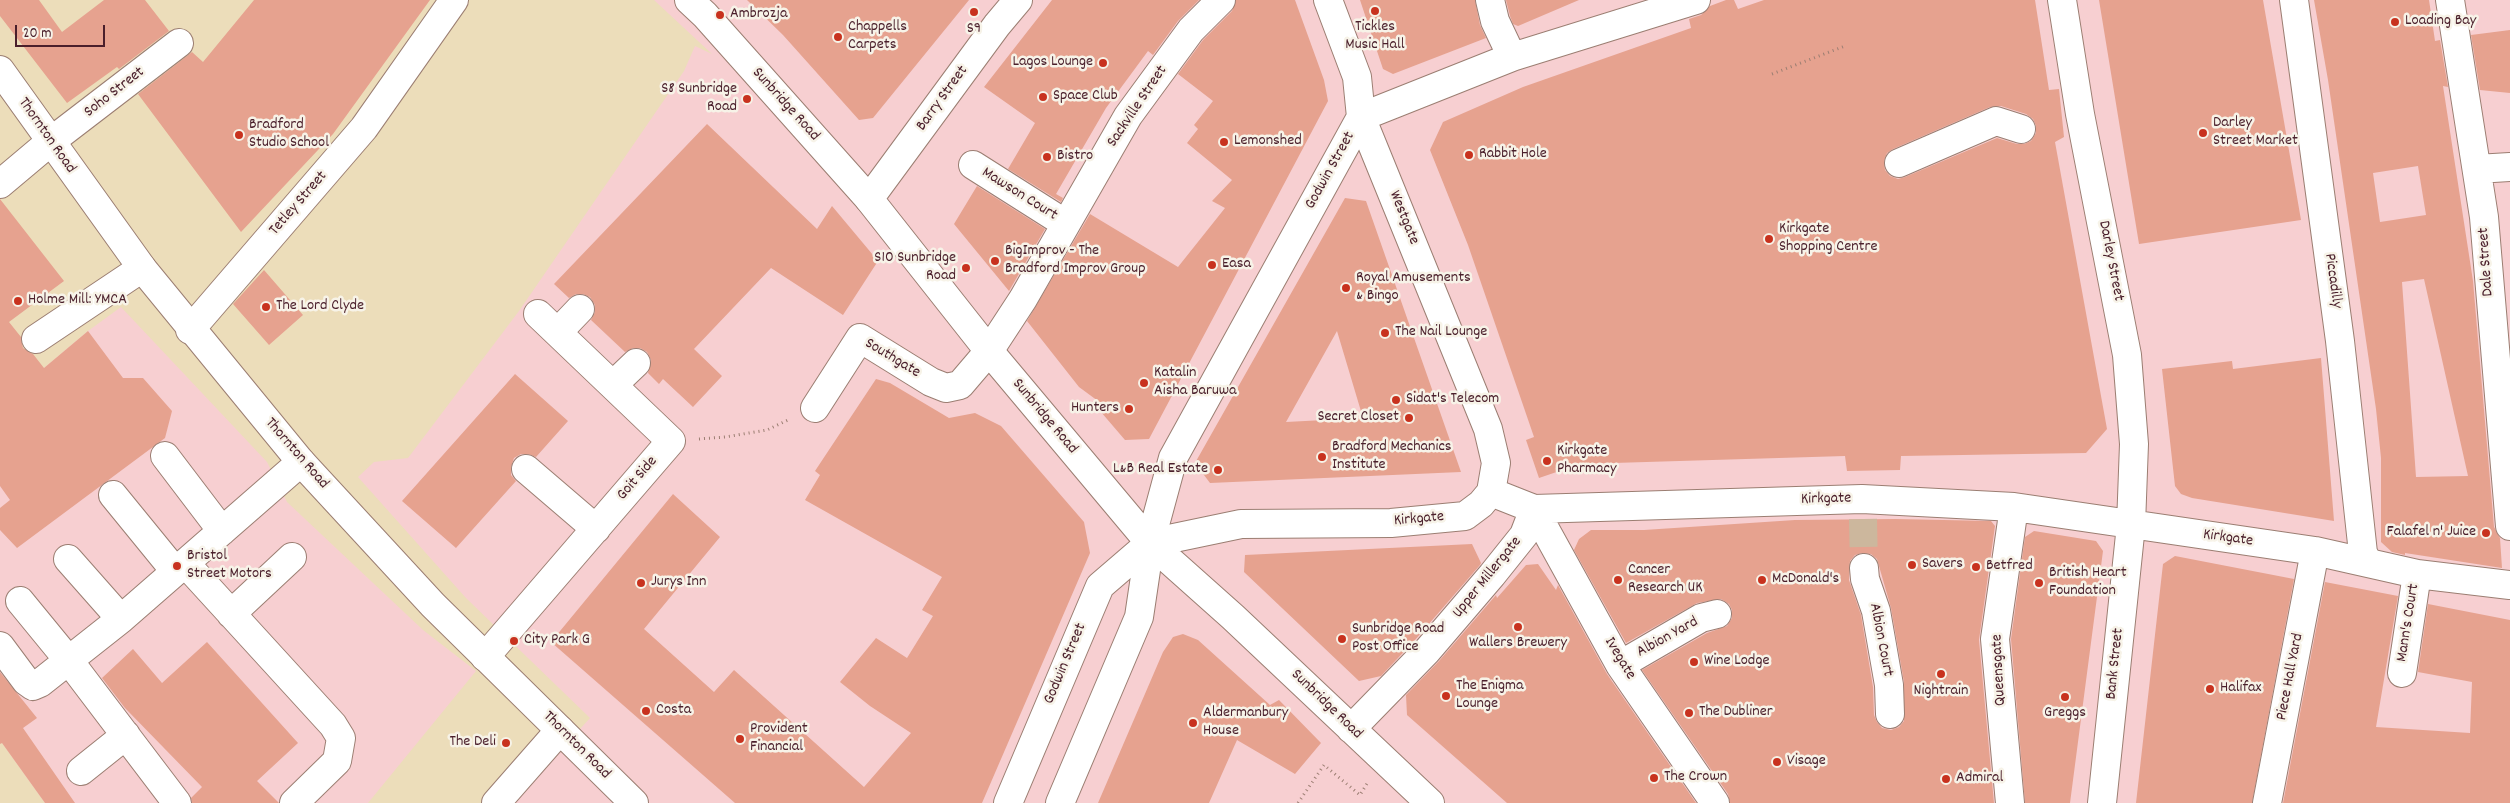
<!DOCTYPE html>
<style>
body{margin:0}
#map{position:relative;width:2510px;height:803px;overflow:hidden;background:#ecddba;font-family:Dekko,sans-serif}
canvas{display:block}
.scale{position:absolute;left:15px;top:25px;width:90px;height:22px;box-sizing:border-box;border:2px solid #4a1f2b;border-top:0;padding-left:6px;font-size:15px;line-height:18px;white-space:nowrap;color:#4a1f2b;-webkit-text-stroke:4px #f7f3e8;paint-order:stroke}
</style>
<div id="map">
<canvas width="2510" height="803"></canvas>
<div class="scale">20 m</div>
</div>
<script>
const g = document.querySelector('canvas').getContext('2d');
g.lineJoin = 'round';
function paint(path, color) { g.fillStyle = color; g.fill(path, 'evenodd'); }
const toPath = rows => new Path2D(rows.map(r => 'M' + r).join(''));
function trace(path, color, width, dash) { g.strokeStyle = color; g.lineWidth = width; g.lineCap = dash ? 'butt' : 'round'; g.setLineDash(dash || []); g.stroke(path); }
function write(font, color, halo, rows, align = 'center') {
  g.font = font + ' Dekko,sans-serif'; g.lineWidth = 5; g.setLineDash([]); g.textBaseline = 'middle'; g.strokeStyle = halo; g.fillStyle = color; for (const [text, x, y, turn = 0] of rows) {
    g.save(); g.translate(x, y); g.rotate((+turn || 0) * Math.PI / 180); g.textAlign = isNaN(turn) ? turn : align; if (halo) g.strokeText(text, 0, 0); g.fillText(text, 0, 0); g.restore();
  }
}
const built = toPath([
 [654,0,2510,0,2510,803,513,803,590,718,466,598,358,477,374,462,408,458,519,311,684,71,695,46,712,54],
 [121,307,267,462,287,502,423,630,476,671,368,803,45,803,0,740,0,405,88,331]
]);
const building = toPath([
 [0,0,39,0,62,32,104,0,145,0,169,31,119,69,117,67,67,103,0,16],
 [254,0,430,0,333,134,241,232,138,94,192,52,203,62],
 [747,0,969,0,873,118,859,120,783,35],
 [1052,0,1199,0,1178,21,1153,55,1148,51,1106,108,1056,194,1063,198,1061,202,1008,169,1035,123,984,87],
 [1236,0,1295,0,1324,80,1328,101,1149,439,1125,440,1095,405,1098,401,1079,387,1027,321,1090,214,1178,267,1225,208,1212,201,1232,180,1187,143,1198,129,1194,125,1213,101,1178,74,1203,40,1232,11],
 [1360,0,1475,0,1480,25,1486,38,1393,74,1383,69],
 [1506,0,1579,0,1518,26,1513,24,1510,16],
 [1726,0,1734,0,1738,9,1764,0,2035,0,2049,90,2059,89,2064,137,2055,142,2107,429,2086,453,1901,456,1900,470,1847,471,1845,456,1580,464,1539,478,1526,440,1534,437,1468,245,1430,150,1443,122,1523,87,1691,28,1689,19,1701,15,1710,6],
 [2001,106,2026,114,2033,119,2036,126,2036,133,2031,141,2024,144,2017,144,1997,138,1905,177,1898,179,1890,176,1885,170,1884,161,1887,153,1893,149,1990,107],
 [2099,0,2263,0,2301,220,2139,244],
 [2314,0,2429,0,2435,41,2440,40,2448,87,2443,86,2473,281,2494,527,2500,538,2502,568,2405,553,2405,555,2392,552,2381,542,2381,458,2376,409,2328,80],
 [2418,166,2426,215,2380,222,2373,173],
 [2424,279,2468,476,2416,477,2402,282],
 [2510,30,2510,93,2480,90,2471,35],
 [707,124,817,229,832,206,878,261,843,315,771,268,694,349,722,376,693,407,663,379,659,384,648,373,651,360,647,352,640,348,633,348,625,352,591,320,595,312,595,305,590,297,583,294,576,294,569,298,554,284],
 [977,186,1045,229,1009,291,954,224],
 [1345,198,1366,201,1461,472,1210,483,1195,463],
 [1337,331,1363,418,1286,422],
 [0,199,64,281,9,322,21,337,23,348,33,354,44,368,88,331,123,378,143,378,172,411,165,438,17,548,0,530,0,508,10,500,0,486],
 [264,270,303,315,269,345,233,304],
 [2321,358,2334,521,2192,498,2181,494,2175,486,2162,369,2232,361,2233,369],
 [515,374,568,421,536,457,528,454,521,454,514,458,511,467,511,475,516,481,456,548,402,501],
 [876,379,890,383,949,418,975,413,1001,426,1084,522,1090,553,982,803,735,803,551,642,673,494,720,537,644,629,714,692,734,670,864,787,911,733,870,706,840,682,876,638,907,658,933,616,922,610,942,577,805,500,820,475,815,471],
 [1895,519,1991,521,1995,526,1979,640,1994,803,1730,803,1728,794,1642,670,1707,633,1727,626,1732,618,1732,610,1729,604,1721,599,1697,603,1626,643,1574,550,1579,539,1591,530,1644,530,1795,520],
 [1862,553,1871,554,1877,559,1891,608,1904,682,1904,721,1899,727,1891,730,1882,728,1877,722,1874,715,1873,687,1861,615,1849,580,1850,561,1855,555],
 [2034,531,2096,541,2103,551,2070,803,2025,803,2011,639,2025,537],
 [1472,544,1481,563,1480,565,1415,640,1381,676,1359,681,1244,572,1245,555],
 [2175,556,2294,579,2252,803,2136,803,2163,564],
 [1538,564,1556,590,1558,585,1607,674,1696,803,1507,803,1407,715,1406,695,1439,661,1496,595,1497,598,1526,565],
 [2325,582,2398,596,2376,727,2470,733,2472,682,2418,672,2428,604,2510,620,2510,803,2283,803],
 [1183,634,1198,640,1270,705,1279,700,1321,743,1295,774,1237,740,1209,803,1098,803,1163,652,1173,637],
 [207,642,298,743,257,781,279,803,192,803,191,798,202,787,125,708,102,678,133,649,162,683],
 [0,672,37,718,23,728,75,803,45,803,2,743,0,744]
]);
const minorTunnel = toPath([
 [1863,519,1864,568]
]);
const path = toPath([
 [1772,74,1845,46],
 [699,439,725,437,767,430,790,419],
 [1298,803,1324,765,1360,795,1368,782]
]);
const minor = toPath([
 [689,0,705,15,869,199],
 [1490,0,1495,21,1512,57],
 [2062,0,2080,114,2127,355,2134,444,2131,525,2102,803],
 [2294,0,2340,341,2363,553,2368,562],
 [2450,0,2484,217,2510,526],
 [1899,163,1996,121,2021,129],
 [973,165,1066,224],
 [2477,169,2510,167],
 [0,184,50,142,179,43],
 [190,330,364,128,454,0],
 [558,332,580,309],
 [36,339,142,268],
 [613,385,636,363],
 [815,408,860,338,931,382,946,388,960,385,989,351,1023,299,1128,116,1191,30,1221,0],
 [165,456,222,531],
 [526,469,596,529],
 [1491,492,1534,509,1862,499,2014,507,2315,551,2417,574,2510,585],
 [1491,492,1496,463,1488,429,1361,117,1512,57,1696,0],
 [113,495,175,571],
 [1534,509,1620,665,1715,803],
 [1150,543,1233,617,1430,803],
 [1150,543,1241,524,1391,523,1465,516,1481,504,1491,492],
 [68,559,121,619],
 [185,563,333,725,341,738,337,761,294,803],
 [1864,568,1865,579,1876,611,1889,685,1890,714],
 [20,601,70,662,177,803],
 [231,614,292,557],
 [0,646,26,681,33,686,40,683,121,619,301,462],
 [485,657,671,441,538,314],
 [1620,665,1701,618,1717,614],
 [2402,673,2417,574],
 [1351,729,1427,651,1492,575,1524,535,1534,509],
 [81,771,126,735],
 [496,803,560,730],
 [2010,803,1995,639,2014,507],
 [2267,803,2315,551]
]);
const major = toPath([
 [1018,0,997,25,869,199,989,351,1150,543],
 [0,70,142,268,301,462,433,605,634,803],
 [1008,803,1100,586,1150,543],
 [1060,803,1139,617,1150,543,1173,458,1361,117,1357,77,1328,0]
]);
const markers = [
 [1375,11,5,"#c8321e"],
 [974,12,5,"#c8321e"],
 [720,15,5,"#c8321e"],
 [2395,22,5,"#c8321e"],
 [838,37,5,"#c8321e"],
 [1103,63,5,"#c8321e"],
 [1043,97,5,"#c8321e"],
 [747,99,5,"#c8321e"],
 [2203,133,5,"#c8321e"],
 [239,135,5,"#c8321e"],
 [1224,142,5,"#c8321e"],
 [1469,155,5,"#c8321e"],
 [1047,157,5,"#c8321e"],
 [1769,239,5,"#c8321e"],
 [995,261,5,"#c8321e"],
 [1212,265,5,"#c8321e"],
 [966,268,5,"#c8321e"],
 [1346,288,5,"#c8321e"],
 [18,301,5,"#c8321e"],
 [266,307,5,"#c8321e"],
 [1385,333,5,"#c8321e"],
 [1144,383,5,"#c8321e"],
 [1396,400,5,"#c8321e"],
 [1129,409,5,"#c8321e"],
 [1409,418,5,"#c8321e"],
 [1322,457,5,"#c8321e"],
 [1547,461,5,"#c8321e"],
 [1218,470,5,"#c8321e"],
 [2486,533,5,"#c8321e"],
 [1912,565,5,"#c8321e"],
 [177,566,5,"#c8321e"],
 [1976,567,5,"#c8321e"],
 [1618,580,5,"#c8321e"],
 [1762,580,5,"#c8321e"],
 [641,583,5,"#c8321e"],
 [2039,583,5,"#c8321e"],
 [1518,627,5,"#c8321e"],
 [1342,639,5,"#c8321e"],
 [514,641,5,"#c8321e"],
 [1694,662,5,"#c8321e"],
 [1941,674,5,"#c8321e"],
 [2210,689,5,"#c8321e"],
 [1446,696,5,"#c8321e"],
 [2065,697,5,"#c8321e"],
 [646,711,5,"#c8321e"],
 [1689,713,5,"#c8321e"],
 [1193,723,5,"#c8321e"],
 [740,739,5,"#c8321e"],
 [506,743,5,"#c8321e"],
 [1777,762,5,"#c8321e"],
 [1654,778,5,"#c8321e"],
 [1946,779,5,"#c8321e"]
];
const poiNames = [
 ["Ambrozja",730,15],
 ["Loading Bay",2405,22],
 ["Chappells",848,28],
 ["Carpets",848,46],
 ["Tickles",1375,28,"center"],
 ["Music Hall",1375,46,"center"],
 ["S9",974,30,"center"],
 ["Lagos Lounge",1093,63,"right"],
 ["S8 Sunbridge",737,90,"right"],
 ["Road",737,108,"right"],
 ["Space Club",1053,97],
 ["Darley",2213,124],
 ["Street Market",2213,142],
 ["Bradford",249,126],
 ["Studio School",249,144],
 ["Lemonshed",1234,142],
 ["Rabbit Hole",1479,155],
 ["Bistro",1057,157],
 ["Kirkgate",1779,230],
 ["Shopping Centre",1779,248],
 ["BigImprov - The",1005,252],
 ["Bradford Improv Group",1005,270],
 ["S10 Sunbridge",956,259,"right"],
 ["Road",956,277,"right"],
 ["Easa",1222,265],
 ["Royal Amusements",1356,279],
 ["& Bingo",1356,297],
 ["Holme Mill: YMCA",28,301],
 ["The Lord Clyde",276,307],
 ["The Nail Lounge",1395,333],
 ["Katalin",1154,374],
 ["Aisha Baruwa",1154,392],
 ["Sidat's Telecom",1406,400],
 ["Hunters",1119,409,"right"],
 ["Secret Closet",1399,418,"right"],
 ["Bradford Mechanics",1332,448],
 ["Institute",1332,466],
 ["Kirkgate",1557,452],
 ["Pharmacy",1557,470],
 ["L&B Real Estate",1208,470,"right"],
 ["Falafel n' Juice",2476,533,"right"],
 ["Bristol",187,557],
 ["Street Motors",187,575],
 ["Savers",1922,565],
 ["Betfred",1986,567],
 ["Cancer",1628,571],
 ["Research UK",1628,589],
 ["British Heart",2049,574],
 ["Foundation",2049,592],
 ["McDonald's",1772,580],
 ["Jurys Inn",651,583],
 ["Sunbridge Road",1352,630],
 ["Post Office",1352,648],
 ["City Park G",524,641],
 ["Wallers Brewery",1518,644,"center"],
 ["Wine Lodge",1704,662],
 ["The Enigma",1456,687],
 ["Lounge",1456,705],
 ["Halifax",2220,689],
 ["Nightrain",1941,692,"center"],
 ["Costa",656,711],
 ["The Dubliner",1699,713],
 ["Aldermanbury",1203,714],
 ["House",1203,732],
 ["Greggs",2065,714,"center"],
 ["Provident",750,730],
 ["Financial",750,748],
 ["The Deli",496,743,"right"],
 ["Visage",1787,762],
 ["The Crown",1664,778],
 ["Admiral",1956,779]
];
const streetNames = [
 ["Soho Street",115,93,-38],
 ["Barry Street",943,99,-54],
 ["Sunbridge Road",785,105,48],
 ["Sackville Street",1138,107,-56],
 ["Thornton Road",46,136,55],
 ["Godwin Street",1331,171,-61],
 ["Mawson Court",1019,195,32],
 ["Tetley Street",299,204,-49],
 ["Westgate",1403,218,68],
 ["Darley Street",2110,261,79],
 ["Dale Street",2487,262,-94],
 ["Piccadilly",2332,281,82],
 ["Southgate",892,359,31],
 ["Sunbridge Road",1044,417,50],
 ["Thornton Road",296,454,49],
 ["Goit Side",638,479,-49],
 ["Kirkgate",1826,500,-1],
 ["Kirkgate",1419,520,-5],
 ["Kirkgate",2228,539,8],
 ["Upper Millergate",1488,578,-51],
 ["Mann's Court",2409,623,-81],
 ["Albion Yard",1668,638,-29],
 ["Albion Court",1880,640,79],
 ["Ivegate",1619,659,59],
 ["Godwin Street",1066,664,-67],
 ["Bank Street",2116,664,-84],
 ["Queensgate",2000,670,-93],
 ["Piece Hall Yard",2291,677,-79],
 ["Sunbridge Road",1326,705,44],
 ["Thornton Road",576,746,45]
];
paint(built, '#f7cfd1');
paint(building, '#e6a28f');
trace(minorTunnel, '#ccb79d', 28, [28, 14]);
trace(minor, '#9b7e72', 30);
trace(major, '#9b7e72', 30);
trace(path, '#9b7e72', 3, [1, 4]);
trace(minor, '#fff', 28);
trace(major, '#fff', 28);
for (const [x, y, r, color] of markers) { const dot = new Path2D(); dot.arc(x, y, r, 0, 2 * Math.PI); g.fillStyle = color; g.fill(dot); trace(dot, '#f7f3e8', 2); }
write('16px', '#4a1f2b', '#f7f3e8', poiNames, 'left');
write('16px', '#4a1f2b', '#f7f3e8', streetNames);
</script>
